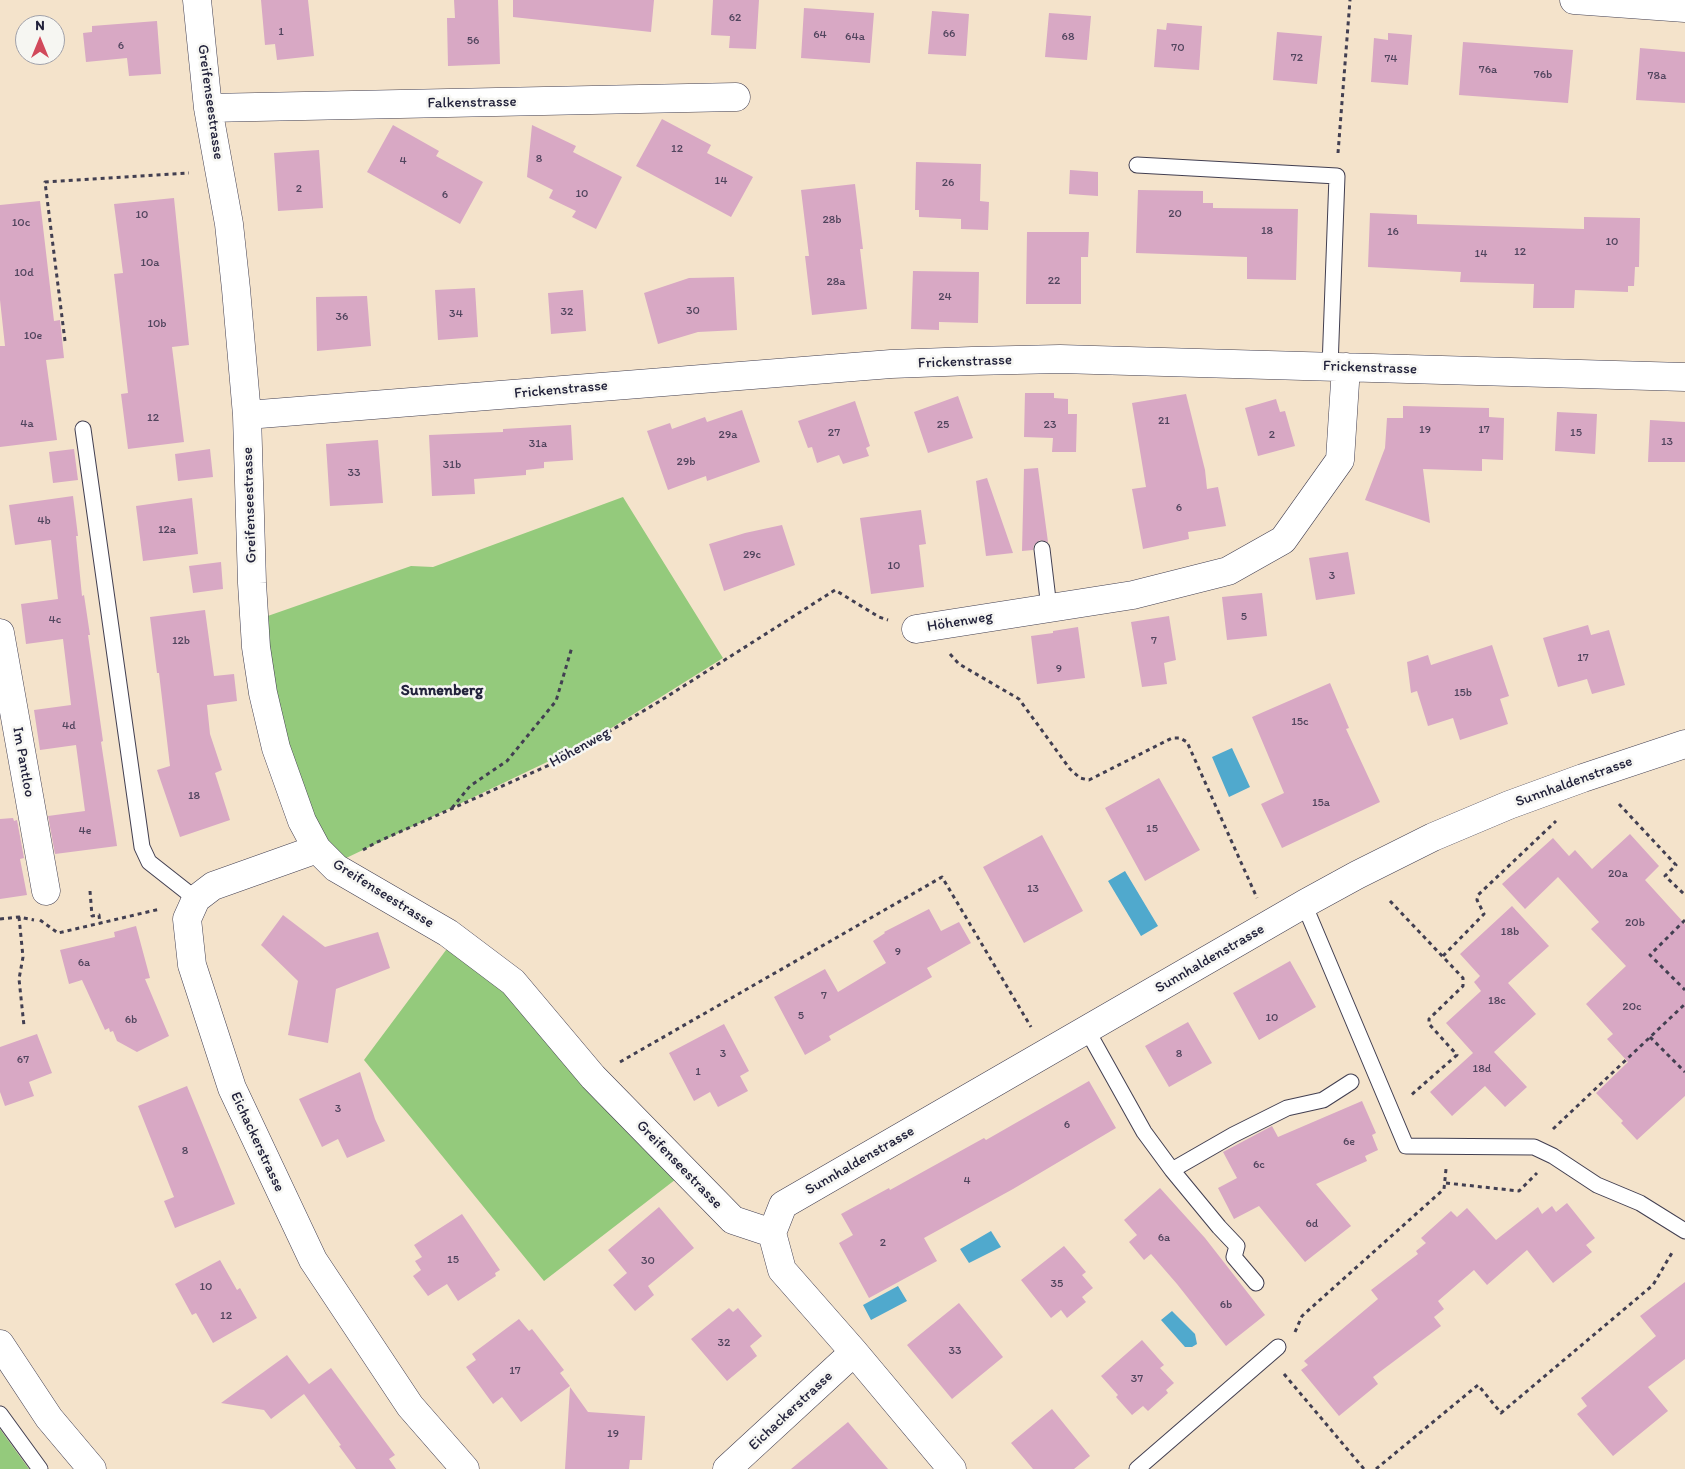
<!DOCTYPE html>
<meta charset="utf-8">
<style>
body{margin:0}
#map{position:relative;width:1685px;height:1469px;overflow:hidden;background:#f4e3cb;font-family:Itim,sans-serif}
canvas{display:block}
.north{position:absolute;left:15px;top:15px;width:50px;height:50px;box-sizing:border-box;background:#f6f6f2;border:1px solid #a1a1a9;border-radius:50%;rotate:0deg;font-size:14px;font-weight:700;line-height:20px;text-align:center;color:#22223b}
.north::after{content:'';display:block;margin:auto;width:18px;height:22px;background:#d1495b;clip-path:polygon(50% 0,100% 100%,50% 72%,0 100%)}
</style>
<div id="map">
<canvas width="1685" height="1469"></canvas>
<div class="north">N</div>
</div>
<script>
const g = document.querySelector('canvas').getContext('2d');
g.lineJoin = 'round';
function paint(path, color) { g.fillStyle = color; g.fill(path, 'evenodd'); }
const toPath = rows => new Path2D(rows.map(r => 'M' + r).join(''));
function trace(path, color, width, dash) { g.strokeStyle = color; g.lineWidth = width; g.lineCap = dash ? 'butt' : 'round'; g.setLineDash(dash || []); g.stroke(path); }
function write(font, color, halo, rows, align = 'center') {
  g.font = font + ' Itim,sans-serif'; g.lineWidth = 5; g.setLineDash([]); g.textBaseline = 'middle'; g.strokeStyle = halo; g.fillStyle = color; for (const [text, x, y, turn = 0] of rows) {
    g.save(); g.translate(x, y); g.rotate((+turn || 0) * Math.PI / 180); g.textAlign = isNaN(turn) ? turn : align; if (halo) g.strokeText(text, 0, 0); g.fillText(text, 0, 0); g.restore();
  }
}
const green = toPath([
 [623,497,723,658,589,742,342,860,316,835,275,721,262,618,411,566,433,567],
 [449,946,528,1008,680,1176,544,1281,364,1060],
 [0,1429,29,1469,0,1469]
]);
const water = toPath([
 [1232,748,1250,787,1229,797,1212,757],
 [1125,871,1158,926,1141,936,1108,881],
 [991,1231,1001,1247,969,1263,960,1249],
 [898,1286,907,1301,871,1320,863,1305],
 [1172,1311,1195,1334,1197,1344,1192,1347,1185,1347,1161,1320]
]);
const building = toPath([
 [261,0,308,0,314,56,277,60,275,44,265,45],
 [454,0,498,0,500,64,448,66,447,18,455,18],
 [513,0,654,0,651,32,513,17],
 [713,0,759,0,756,49,729,48,730,36,711,35],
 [804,8,874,13,870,63,801,58],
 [932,11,969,14,966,56,928,54],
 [1049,13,1091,16,1087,60,1045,57],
 [157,21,161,74,129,76,127,58,86,62,83,33,92,32,92,26],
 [1167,23,1202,26,1199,70,1154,67,1157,29,1166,30],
 [1277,32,1322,36,1317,84,1273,80],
 [1388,33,1412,35,1408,85,1371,82,1374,38,1388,40],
 [1463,42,1573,50,1568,103,1459,95],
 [1640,48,1685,52,1685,103,1636,100],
 [662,119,711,145,707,153,753,177,731,217,636,166],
 [393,125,439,151,436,156,483,182,460,224,367,172],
 [532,125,576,146,573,152,622,177,596,229,572,217,576,211,549,198,553,190,527,177],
 [319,150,323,208,278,211,274,153],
 [916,162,981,164,980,201,989,202,988,230,961,229,961,219,919,217,919,210,915,210],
 [1070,170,1098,172,1098,196,1069,194],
 [855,184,863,249,860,249,867,309,812,315,805,256,809,256,801,190],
 [1138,190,1203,191,1203,203,1213,203,1213,208,1298,209,1296,280,1247,279,1247,257,1136,253],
 [174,198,189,345,172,347,184,442,128,449,121,394,128,393,114,274,123,273,114,204],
 [40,201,54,321,60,320,64,358,46,360,57,440,0,447,0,346,5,346,0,300,0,205],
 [1370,213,1417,215,1417,224,1584,229,1584,217,1640,218,1639,267,1635,267,1634,286,1628,286,1628,292,1575,290,1574,308,1533,308,1534,284,1460,282,1461,272,1368,267],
 [1027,232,1089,232,1088,257,1081,257,1081,304,1026,304],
 [913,271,979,272,978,323,939,322,939,330,911,329],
 [734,277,737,330,698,332,658,344,644,293,689,278],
 [475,288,478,337,438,340,435,290],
 [583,290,586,331,551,334,548,293],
 [367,296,371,346,317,351,316,297],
 [1025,393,1054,393,1054,398,1068,399,1068,414,1077,414,1076,452,1052,452,1053,438,1024,437],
 [1186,394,1205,470,1207,489,1218,487,1226,526,1188,532,1189,539,1143,549,1132,489,1146,487,1132,403],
 [958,396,973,438,928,453,914,412],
 [1276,399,1280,412,1285,411,1295,446,1258,456,1245,408],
 [855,401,870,446,866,448,869,456,843,464,839,455,817,463,812,447,808,448,798,421],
 [1403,406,1489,408,1489,417,1504,418,1503,460,1482,459,1482,471,1423,469,1430,523,1365,500,1385,448,1387,418,1403,418],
 [742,410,760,462,707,481,706,476,668,490,647,431,670,423,672,429,705,417,707,422],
 [1557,412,1597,414,1595,454,1555,451],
 [1650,420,1685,422,1685,462,1648,462],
 [571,425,573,460,544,462,544,468,526,470,526,475,474,479,475,494,432,496,429,435,503,432,503,429],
 [378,440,383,503,330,506,326,444],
 [74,449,78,480,53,483,49,452],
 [210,449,213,477,178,481,175,454],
 [1038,468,1048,542,1040,540,1034,545,1033,550,1022,551,1024,469],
 [987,478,1013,553,986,556,976,481],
 [73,496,78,536,76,536,82,596,84,595,90,635,88,635,103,741,101,742,117,846,55,854,48,816,85,811,76,745,40,750,34,710,71,705,63,639,26,644,21,604,58,599,51,540,15,545,9,505],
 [192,498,198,554,143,561,136,506],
 [921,510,926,544,919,545,924,587,871,594,860,518],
 [782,525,795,565,724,591,709,544,745,533],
 [1348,552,1355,594,1316,600,1309,558],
 [221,562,223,589,193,593,189,566],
 [1262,593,1267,636,1227,640,1222,597],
 [205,610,214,676,234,674,237,701,207,705,210,734,222,770,215,773,230,820,180,837,157,770,170,766,159,673,157,673,150,617],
 [1169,616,1176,660,1164,663,1167,684,1142,687,1131,622],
 [1588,625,1591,635,1609,630,1625,685,1592,694,1587,679,1558,687,1543,638],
 [1078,627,1085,678,1037,684,1031,636,1053,633,1053,631],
 [1492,645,1509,696,1500,699,1508,724,1460,740,1453,718,1428,726,1417,691,1411,693,1407,662,1428,655,1431,665],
 [1330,683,1349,728,1346,729,1380,802,1282,848,1261,804,1284,793,1252,717],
 [1159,778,1200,850,1145,881,1105,808],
 [13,818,14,821,17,820,24,858,20,859,27,895,0,899,0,819],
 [1630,834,1659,866,1645,880,1685,924,1685,1096,1637,1140,1621,1123,1623,1121,1596,1093,1628,1062,1607,1039,1613,1034,1586,1004,1626,966,1591,929,1599,922,1558,877,1525,909,1502,884,1553,838,1569,856,1575,850,1592,869],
 [1042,835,1083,911,1024,943,983,867],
 [1512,906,1549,946,1508,983,1536,1014,1494,1052,1527,1087,1505,1107,1485,1086,1452,1116,1430,1092,1473,1053,1446,1023,1481,991,1474,982,1480,976,1460,954],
 [929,909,941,931,959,922,971,943,927,968,932,977,829,1036,831,1040,805,1055,774,997,825,969,838,992,886,963,873,941,885,933,884,932],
 [283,915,325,947,378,932,390,968,336,989,328,1043,288,1035,298,981,261,945],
 [136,926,150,978,145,979,169,1036,137,1052,117,1041,113,1031,110,1032,109,1028,105,1030,82,980,69,984,60,950,115,937,114,932],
 [1290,961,1316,1007,1259,1040,1233,993],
 [1188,1022,1212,1063,1169,1087,1145,1046],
 [724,1024,749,1071,740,1076,748,1091,718,1107,710,1092,694,1101,669,1053],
 [37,1034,52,1073,29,1082,34,1096,5,1106,0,1092,0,1047],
 [360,1072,375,1119,385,1141,347,1158,338,1139,322,1147,299,1099],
 [1089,1081,1116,1128,1013,1189,924,1238,937,1261,869,1298,839,1243,853,1235,841,1214,889,1188,890,1190,984,1138,986,1140],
 [187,1086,235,1204,175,1228,164,1201,174,1197,138,1106],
 [1362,1101,1376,1133,1372,1135,1378,1150,1365,1156,1367,1161,1316,1184,1351,1226,1305,1262,1259,1206,1234,1219,1218,1188,1237,1178,1223,1152,1272,1126,1278,1137],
 [1160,1188,1205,1238,1265,1315,1226,1346,1177,1284,1151,1254,1144,1260,1129,1242,1137,1235,1124,1220],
 [1567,1203,1595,1238,1586,1245,1592,1252,1553,1283,1527,1250,1487,1285,1474,1270,1438,1301,1444,1309,1434,1317,1441,1326,1373,1377,1378,1384,1339,1416,1301,1370,1308,1365,1304,1361,1378,1299,1371,1290,1418,1254,1416,1251,1426,1243,1421,1238,1451,1211,1457,1217,1467,1208,1496,1240,1538,1207,1542,1214,1552,1206,1556,1212],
 [659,1207,694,1248,648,1286,654,1295,635,1311,613,1285,627,1273,608,1250],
 [462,1214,500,1270,495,1273,496,1276,458,1301,447,1284,428,1296,413,1276,421,1270,415,1261,422,1257,414,1245],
 [1064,1246,1086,1272,1082,1275,1093,1288,1082,1297,1086,1302,1067,1318,1061,1310,1051,1318,1021,1280],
 [220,1260,237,1290,240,1288,257,1318,213,1343,196,1313,192,1315,175,1284],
 [1685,1282,1685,1359,1648,1387,1668,1411,1613,1456,1577,1414,1587,1406,1581,1398,1656,1336,1640,1316],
 [959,1303,1003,1357,952,1399,907,1345],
 [729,1308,733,1312,738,1308,762,1336,750,1346,757,1356,727,1381,691,1339],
 [519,1319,529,1331,532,1329,564,1370,560,1373,570,1386,521,1422,502,1397,493,1404,466,1367,476,1360,472,1354],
 [1142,1340,1164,1365,1160,1368,1174,1383,1166,1390,1168,1393,1148,1411,1143,1406,1132,1415,1116,1397,1118,1395,1101,1376],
 [287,1355,309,1384,331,1368,395,1455,389,1459,396,1469,356,1469,339,1446,341,1445,304,1394,271,1419,264,1410,221,1403],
 [570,1387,588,1412,645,1416,642,1460,630,1460,629,1469,565,1469],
 [1052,1409,1090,1456,1074,1469,1033,1469,1011,1443],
 [848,1422,888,1469,791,1469]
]);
const path = toPath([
 [1338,153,1350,0],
 [65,341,45,182,189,173],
 [950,654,959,664,1019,699,1070,769,1080,778,1089,780,1172,738,1180,738,1187,742,1257,898],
 [1619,804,1676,865,1665,876,1685,895],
 [452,808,470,786,507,761,556,701,572,647],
 [363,850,375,843,565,758,660,701,835,590,879,617,888,620],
 [90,891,92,916,99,915,100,924],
 [1390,901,1463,978,1463,986,1429,1019,1429,1024,1457,1055,1410,1096],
 [19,917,23,957,19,979,24,1026],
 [0,919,19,917,34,920],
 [40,920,58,933,160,909],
 [1685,920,1650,955,1685,990],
 [1443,956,1484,914,1477,900,1478,895,1556,821],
 [1650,1037,1685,1072],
 [620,1062,942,877,1031,1027],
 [1553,1129,1685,1004],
 [1446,1183,1519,1191,1537,1173],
 [1295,1332,1302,1316,1444,1189,1446,1169],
 [1284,1374,1364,1469],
 [1376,1469,1478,1385,1501,1413,1653,1285,1673,1251]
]);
const service = toPath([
 [1137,165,1337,176,1330,367],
 [83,429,142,847,149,862,196,899],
 [1042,549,1049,608],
 [1304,904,1406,1146,1534,1147,1553,1156,1597,1185,1640,1203,1685,1231],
 [1087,1030,1144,1132,1172,1170,1219,1227,1237,1246,1234,1257,1256,1283],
 [1172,1170,1233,1135,1287,1108,1323,1100,1351,1082],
 [0,1414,40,1469],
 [1137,1469,1278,1347]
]);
const minor = toPath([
 [197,0,208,108,229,224,236,289,247,415,252,583,256,647,263,693,276,748,302,821,317,849,336,868,448,933,513,982,593,1077,733,1220,772,1233],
 [1574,0,1685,8],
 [208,108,736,97],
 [247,415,891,364,972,361,1060,359,1685,377],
 [916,629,1133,595,1228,571,1283,540,1340,460,1346,367],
 [0,633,46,891],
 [317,849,213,886,196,899,187,919,192,965,232,1088,313,1260,410,1406,465,1469],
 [772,1233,783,1205,1304,904,1357,875,1433,837,1509,805,1583,778,1685,744],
 [772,1233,782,1270,854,1352,952,1469],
 [727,1469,854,1352]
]);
const tertiary = toPath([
 [0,1344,49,1418,92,1469]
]);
const numberNames = [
 ["62",735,18],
 ["1",281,32],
 ["66",949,34],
 ["64",820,35],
 ["64a",855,37],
 ["68",1068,37],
 ["56",473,41],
 ["6",121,46],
 ["70",1178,48],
 ["72",1297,58],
 ["74",1391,59],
 ["76a",1488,70],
 ["76b",1543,75],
 ["78a",1657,76],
 ["12",677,149],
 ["8",539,159],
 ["4",403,161],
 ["14",721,181],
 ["26",948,183],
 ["2",299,189],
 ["10",582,194],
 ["6",445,195],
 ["20",1175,214],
 ["10",142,215],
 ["28b",832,220],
 ["10c",21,223],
 ["18",1267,231],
 ["16",1393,232],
 ["10",1612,242],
 ["12",1520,252],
 ["14",1481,254],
 ["10a",150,263],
 ["10d",24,273],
 ["22",1054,281],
 ["28a",836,282],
 ["24",945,297],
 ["30",693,311],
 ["32",567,312],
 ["34",456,314],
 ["36",342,317],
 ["10b",157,324],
 ["10e",33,336],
 ["12",153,418],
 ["21",1164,421],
 ["4a",27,424],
 ["25",943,425],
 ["23",1050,425],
 ["19",1425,430],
 ["17",1484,430],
 ["27",834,433],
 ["15",1576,433],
 ["29a",728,435],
 ["2",1272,435],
 ["13",1667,442],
 ["31a",538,444],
 ["29b",686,462],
 ["31b",452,465],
 ["33",354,473],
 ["6",1179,508],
 ["4b",44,521],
 ["12a",167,530],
 ["29c",752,555],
 ["10",894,566],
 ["3",1332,576],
 ["5",1244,617],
 ["4c",55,620],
 ["12b",181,641],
 ["7",1154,641],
 ["17",1583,658],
 ["9",1059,669],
 ["15b",1463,693],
 ["15c",1300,722],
 ["4d",69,726],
 ["18",194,796],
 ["15a",1321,803],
 ["15",1152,829],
 ["4e",85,831],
 ["20a",1618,874],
 ["13",1033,889],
 ["20b",1635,923],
 ["18b",1510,932],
 ["9",898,952],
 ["6a",84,963],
 ["7",824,996],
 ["18c",1497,1001],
 ["20c",1632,1007],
 ["5",801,1016],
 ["10",1272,1018],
 ["6b",131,1020],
 ["3",723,1054],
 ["8",1179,1054],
 ["67",23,1060],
 ["18d",1482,1069],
 ["1",698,1072],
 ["3",338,1109],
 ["6",1067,1125],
 ["6e",1349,1142],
 ["8",185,1151],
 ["6c",1259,1165],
 ["4",967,1181],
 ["6d",1312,1224],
 ["6a",1164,1238],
 ["2",883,1243],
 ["15",453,1260],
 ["30",648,1261],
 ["35",1057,1284],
 ["10",206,1287],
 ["6b",1226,1305],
 ["12",226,1316],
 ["32",724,1343],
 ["33",955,1351],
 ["17",515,1371],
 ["37",1137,1379],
 ["19",613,1434]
];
const streetNames = [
 ["Greifenseestrasse",210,102,82],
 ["Falkenstrasse",472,103,-1],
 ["Frickenstrasse",965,362,-2],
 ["Frickenstrasse",1370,368,2],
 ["Frickenstrasse",561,390,-5],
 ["Greifenseestrasse",250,505,-92],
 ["Höhenweg",960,622,-9],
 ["Höhenweg",580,748,-29],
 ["Im Pantloo",23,762,80],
 ["Sunnhaldenstrasse",1574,782,-20],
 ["Greifenseestrasse",383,894,32],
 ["Sunnhaldenstrasse",1210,959,-30],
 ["Eichackerstrasse",257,1142,65],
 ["Sunnhaldenstrasse",860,1161,-30],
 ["Greifenseestrasse",679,1165,46],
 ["Eichackerstrasse",791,1411,-43]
];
const neighbourhoodNames = [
 ["Sunnenberg",442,691]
];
paint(green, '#94ca7c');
paint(water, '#50a9cd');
paint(building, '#d8a8c4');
trace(service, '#423f51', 17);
trace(minor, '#423f51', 29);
trace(tertiary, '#423f51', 29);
trace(path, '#423f51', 3, [4, 4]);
trace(service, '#fff', 15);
trace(minor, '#fff', 28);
trace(tertiary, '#fff', 28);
write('12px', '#50445d', null, numberNames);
write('15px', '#22223b', '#f6f6f2', streetNames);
write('bold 16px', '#22223b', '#f6f6f2', neighbourhoodNames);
</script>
